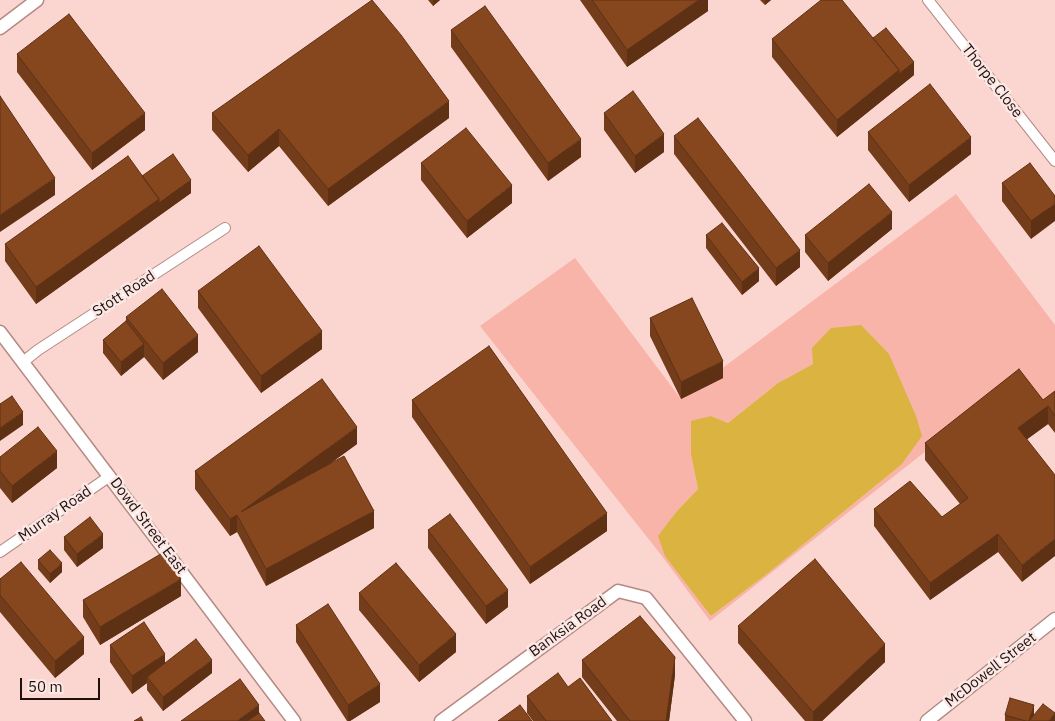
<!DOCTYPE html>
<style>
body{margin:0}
#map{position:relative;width:1055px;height:721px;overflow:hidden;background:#fbd6d0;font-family:"IBM Plex Sans",sans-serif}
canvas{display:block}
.scale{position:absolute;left:20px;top:678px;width:80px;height:22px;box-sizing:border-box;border:2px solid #20110f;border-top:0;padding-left:6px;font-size:15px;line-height:18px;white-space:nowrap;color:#20110f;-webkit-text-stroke:4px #fbe8e5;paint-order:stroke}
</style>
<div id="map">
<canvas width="1055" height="721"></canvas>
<div class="scale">50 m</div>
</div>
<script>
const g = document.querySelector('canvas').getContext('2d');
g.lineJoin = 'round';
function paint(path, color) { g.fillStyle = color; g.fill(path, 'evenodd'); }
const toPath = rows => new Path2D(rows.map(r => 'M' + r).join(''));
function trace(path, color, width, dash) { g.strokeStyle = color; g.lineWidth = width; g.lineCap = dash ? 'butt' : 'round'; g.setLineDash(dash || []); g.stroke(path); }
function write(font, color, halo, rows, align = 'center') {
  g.font = font + ' "IBM Plex Sans",sans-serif'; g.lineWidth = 5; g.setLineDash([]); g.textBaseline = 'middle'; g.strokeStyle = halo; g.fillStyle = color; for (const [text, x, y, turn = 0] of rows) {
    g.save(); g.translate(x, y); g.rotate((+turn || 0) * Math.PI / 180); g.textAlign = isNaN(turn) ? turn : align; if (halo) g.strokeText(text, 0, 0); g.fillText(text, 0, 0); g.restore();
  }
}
const green = toPath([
 [956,194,1055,325,1055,408,1043,418,1015,381,710,621,662,556,480,326,575,258,681,399],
 [813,364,901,465,767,574,711,616,659,537,677,511,698,489,691,455,711,416,728,423,778,383]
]);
const water = toPath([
 [861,325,889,354,916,416,922,436,901,465,767,574,711,616,665,556,658,536,677,511,698,489,691,455,691,421,711,416,728,423,778,383,813,364,812,348,831,328]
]);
const minor = toPath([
 [928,0,1055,161],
 [23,362,38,350,225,228],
 [0,552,110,476]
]);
const tertiary = toPath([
 [0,28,37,0],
 [0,332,294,721],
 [441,721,618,591,646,598,745,721],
 [927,721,1055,619]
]);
const wall = toPath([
 [428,0,440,0,433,6],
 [580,0,708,0,708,11,627,67],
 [760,0,771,0,765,5],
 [451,30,581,157,548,181,451,47],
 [873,38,914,75,837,137,772,57,772,39],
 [17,54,145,130,92,170,17,72],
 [212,113,449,118,328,206,279,146,248,172,212,130],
 [604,113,664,152,635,173,604,130],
 [868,132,971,154,909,202,868,150],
 [674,136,800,267,776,286,674,154],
 [421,163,512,203,467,238,421,180],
 [142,176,191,193,36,304,5,261,5,244],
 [1002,183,1055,196,1031,239,1002,201],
 [892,229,828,281,805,252,805,235],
 [706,235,759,281,742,295,706,248],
 [198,291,322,349,261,393,198,308],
 [126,317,198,352,163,380,144,357,121,376,103,353,103,340,126,321],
 [650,318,723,378,681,399,650,336],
 [1055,391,1055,433,1048,424,1027,439,1022,582,998,552,930,600,874,526,874,509,942,517,960,504,925,460,925,443,1043,400],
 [412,400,607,531,530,584,412,417],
 [357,444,331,463,374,528,266,586,237,532,230,536,195,489,195,471],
 [0,457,57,468,12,503,0,488],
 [428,530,508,607,486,624,428,548],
 [64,537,103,548,77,567,64,550],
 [38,560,62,572,50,583,38,569],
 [0,579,84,654,55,678,0,612],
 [359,593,456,652,419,682,359,610],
 [181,596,100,645,83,617,83,600],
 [296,625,380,702,350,721,347,721,296,642],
 [738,626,885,662,822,721,805,721,738,643],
 [110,645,165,663,212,673,163,711,147,690,147,683,132,694,110,662],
 [582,660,675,675,669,721,617,721,582,677],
 [568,687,612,721,533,721,527,713,527,696],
 [1034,714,1033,717,1055,721,1005,721,1005,715]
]);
const shadedWall = toPath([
 [433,0,440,0,433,6],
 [699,0,708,0,708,11,627,67,627,50],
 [765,0,771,0,765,5],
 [914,62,914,75,837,137,837,120,899,70],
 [449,101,449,118,328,206,328,189],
 [145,113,145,130,92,170,92,153],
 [279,129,279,146,248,172,248,155],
 [664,134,664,152,635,173,635,156],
 [971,137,971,154,909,202,909,185],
 [581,139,581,157,548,181,548,163],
 [55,178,55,195,0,232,0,215],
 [191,180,191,193,36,304,36,287,159,199],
 [512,185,512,203,467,238,467,221],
 [1055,204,1055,221,1031,239,1031,221],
 [892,212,892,229,828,281,828,263],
 [800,250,800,267,776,286,776,268],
 [759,268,759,281,742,295,742,282],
 [322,331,322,349,261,393,261,376],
 [198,335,198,352,163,380,163,363],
 [144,344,144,357,121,376,121,362],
 [723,361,723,378,681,399,681,382],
 [1048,406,1048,424,1018,446,1018,428],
 [23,412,23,425,0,441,0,428],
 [357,427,357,444,243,527,241,512],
 [57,451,57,468,12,503,12,486],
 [374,511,374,528,266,586,266,569],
 [607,513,607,531,530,584,530,567],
 [237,515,237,532,230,536,230,519],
 [103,534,103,548,77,567,77,554],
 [998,534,998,552,930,600,930,583],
 [1055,539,1055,556,1022,582,1022,565],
 [62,563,62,572,50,583,50,574],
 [181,579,181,596,100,645,100,627],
 [508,590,508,607,486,624,486,606],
 [456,634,456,652,419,682,419,665],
 [84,637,84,654,55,678,55,661],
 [885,644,885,662,822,721,813,721,813,712],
 [165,654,165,671,147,677,147,683,132,694,132,676],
 [675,657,675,675,669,721,666,721],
 [212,660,212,673,163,711,163,697],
 [380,684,380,702,350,721,348,721,348,705],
 [259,705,259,721,237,721],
 [1034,705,1034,714,1032,721,1029,721],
 [1055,713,1055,721,1049,721]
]);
const building = toPath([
 [372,0,401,35,449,101,328,189,279,129,248,155,212,113,372,0],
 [592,0,699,0,627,50,592,0],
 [821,0,842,0,899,70,837,120,772,39,821,0],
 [485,6,581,139,548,163,451,30,485,6],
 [69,14,145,113,92,153,17,54,69,14],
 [886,28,914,62,899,74,899,70,873,38,886,28],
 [930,84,971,137,909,185,868,132,930,84],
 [633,91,664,134,635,156,604,113,633,91],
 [0,96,55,178,0,215,0,96],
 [698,118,800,250,776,268,674,136,698,118],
 [466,128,512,185,467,221,421,163,466,128],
 [173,154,191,180,159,203,159,199,142,176,173,154],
 [128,156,159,199,36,287,5,244,128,156],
 [1030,163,1055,196,1055,204,1031,221,1002,183,1030,163],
 [869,184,892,212,828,263,805,235,869,184],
 [722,223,759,268,742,282,706,235,722,223],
 [259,246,322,331,261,376,198,291,259,246],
 [162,289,198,335,163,363,126,317,162,289],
 [692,298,723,361,681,382,650,318,692,298],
 [126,321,144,344,121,362,103,340,126,321],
 [489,346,607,513,530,567,412,400,489,346],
 [1019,369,1043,400,1055,391,1055,416,1048,406,1018,428,1055,475,1055,539,1022,565,998,534,930,583,874,509,910,481,942,517,968,498,925,443,1019,369],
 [322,379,357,427,241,512,344,456,374,511,266,569,237,515,230,519,195,471,322,379],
 [12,396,23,412,0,428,0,404,12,396],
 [38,427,57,451,12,486,0,471,0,457,38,427],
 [450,514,508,590,486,606,428,530,450,514],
 [90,517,103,534,77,554,64,537,90,517],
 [50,550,62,563,50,574,38,560,50,550],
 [164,552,181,579,100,627,83,600,164,552],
 [815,559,885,644,813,712,738,626,815,559],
 [21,562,84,637,55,661,0,595,0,579,21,562],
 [396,563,456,634,419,665,359,593,396,563],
 [328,604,380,684,348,705,296,625,328,604],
 [640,616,675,657,666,721,630,721,582,660,640,616],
 [144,622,165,654,132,676,110,645,144,622],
 [196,639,212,660,163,697,147,677,196,639],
 [558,673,568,687,580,678,612,721,546,721,527,696,558,673],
 [240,679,259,705,237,721,181,721,240,679],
 [1010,698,1034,705,1029,721,1026,721,1005,715,1010,698],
 [1043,704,1055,713,1049,721,1029,721,1043,704],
 [520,705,532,721,498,721,520,705],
 [259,713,265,721,247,721,259,713],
 [141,717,143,721,134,721,141,717]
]);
const streetNames = [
 ["Thorpe Close",992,81,52],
 ["Stott Road",124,294,-33],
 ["Murray Road",55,514,-35],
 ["Dowd Street East",148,526,53],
 ["Banksia Road",568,627,-36],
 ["McDowell Street",991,670,-38]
];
paint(green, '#f8b4a8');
paint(water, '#dab341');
trace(minor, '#b48a83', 12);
trace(tertiary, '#b48a83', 15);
trace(minor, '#fff', 10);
trace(tertiary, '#fff', 12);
paint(wall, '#733c1a');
paint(shadedWall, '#5e3115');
paint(building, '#86461e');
trace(building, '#5e3115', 1);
write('15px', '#20110f', '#fbe8e5', streetNames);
</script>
